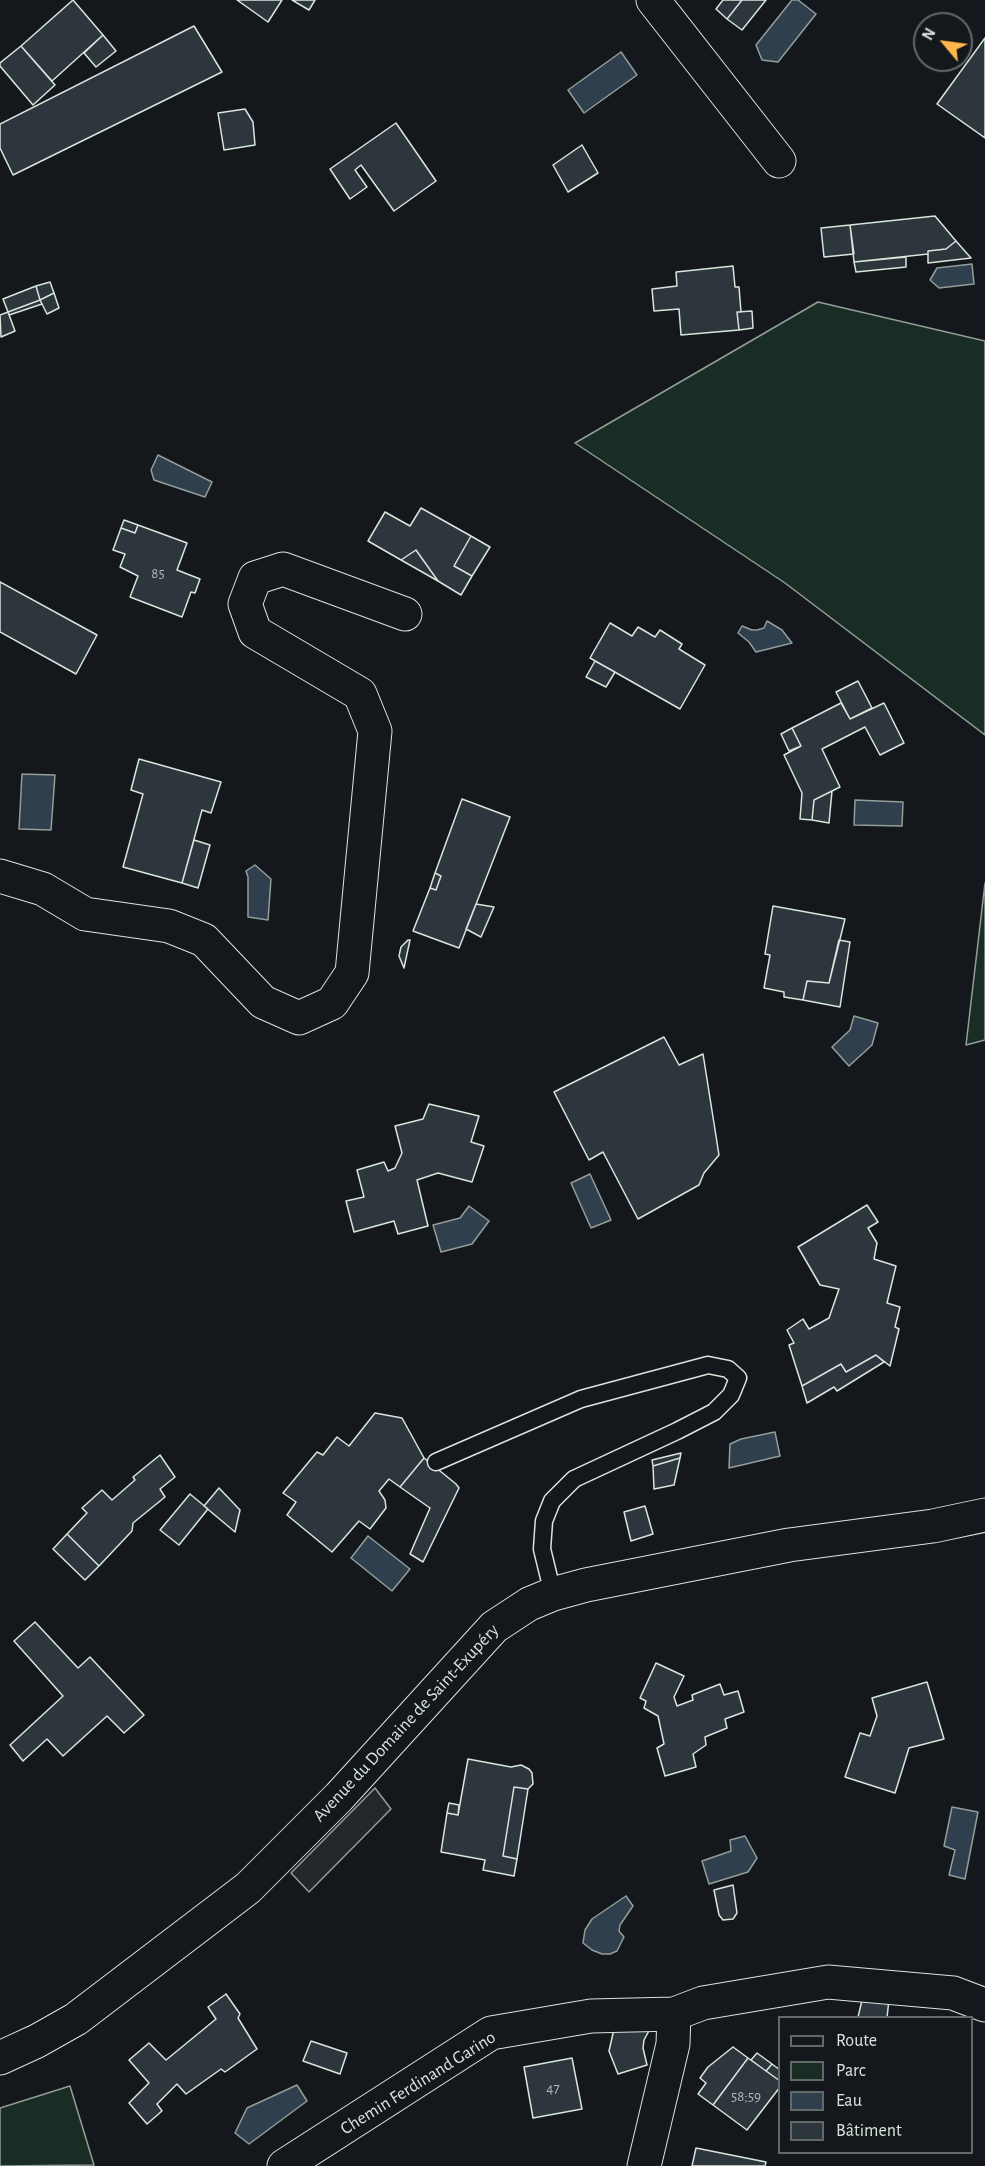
<!DOCTYPE html>
<meta charset="utf-8">
<style>
body{margin:0}
#map{position:relative;width:985px;height:2166px;overflow:hidden;background:#14181c;font-family:"Alegreya Sans",sans-serif}
canvas{display:block}
.legend{position:absolute;left:778px;top:2016px;width:195px;height:138px;box-sizing:border-box;background:#14181c;border:2px solid #626a69;margin:0;padding:8px 10px;list-style:none;font-size:18px;color:#d8e6dc}
.legend li{display:flex;align-items:center;gap:12px;height:30px}
.legend b{width:30px;border:2px solid #626a69}
.north{position:absolute;left:913px;top:12px;width:60px;height:60px;box-sizing:border-box;background:#14181c;border:2px solid #626a69;border-radius:50%;rotate:299deg;font-size:16px;font-weight:700;line-height:24px;text-align:center;color:#d8e6dc}
.north::after{content:'';display:block;margin:auto;width:21px;height:27px;background:#ffb74d;clip-path:polygon(50% 0,100% 100%,50% 72%,0 100%)}
</style>
<div id="map">
<canvas width="985" height="2166"></canvas>
<ul class="legend">
<li><b style="height:8px;background:#14181c"></b>Route</li>
<li><b style="height:16px;background:#1a2d24"></b>Parc</li>
<li><b style="height:16px;background:#2f3f4d"></b>Eau</li>
<li><b style="height:16px;background:#2c363c"></b>Bâtiment</li>
</ul>
<div class="north">N</div>
</div>
<script>
const g = document.querySelector('canvas').getContext('2d');
g.lineJoin = 'round';
function paint(path, color) { g.fillStyle = color; g.fill(path, 'evenodd'); }
const toPath = rows => new Path2D(rows.map(r => 'M' + r).join(''));
function trace(path, color, width, dash) { g.strokeStyle = color; g.lineWidth = width; g.lineCap = dash ? 'butt' : 'round'; g.setLineDash(dash || []); g.stroke(path); }
function write(font, color, halo, rows, align = 'center') {
  g.font = font + ' "Alegreya Sans",sans-serif'; g.lineWidth = 4.5; g.setLineDash([]); g.textBaseline = 'middle'; g.strokeStyle = halo; g.fillStyle = color; for (const [text, x, y, turn = 0] of rows) {
    g.save(); g.translate(x, y); g.rotate((+turn || 0) * Math.PI / 180); g.textAlign = isNaN(turn) ? turn : align; if (halo) g.strokeText(text, 0, 0); g.fillText(text, 0, 0); g.restore();
  }
}
const green = toPath([
 [818,302,985,341,985,735,785,583,575,443,818,302],
 [985,883,985,1040,966,1045,985,883],
 [70,2086,94,2165,0,2166,0,2108,70,2086]
]);
const parking = toPath([
 [375,1788,391,1809,309,1892,291,1873,375,1788]
]);
const water = toPath([
 [792,0,798,0,816,14,778,62,762,60,756,45,792,0],
 [621,52,637,75,584,113,568,90,621,52],
 [972,264,974,284,939,288,930,280,937,268,972,264],
 [158,455,212,482,205,497,154,480,151,470,158,455],
 [767,621,782,630,792,643,756,652,749,642,738,633,742,626,752,630,757,630,764,628,767,621],
 [22,774,55,775,51,830,19,829,22,774],
 [855,800,903,802,902,826,854,825,855,800],
 [255,865,271,879,268,920,248,917,248,877,246,871,255,865],
 [854,1016,878,1023,872,1045,849,1066,832,1047,850,1030,854,1016],
 [590,1174,611,1220,591,1228,571,1183,590,1174],
 [469,1206,489,1221,472,1244,441,1252,433,1225,460,1218,469,1206],
 [775,1432,780,1456,729,1468,730,1444,741,1439,775,1432],
 [368,1536,410,1569,392,1591,351,1558,368,1536],
 [952,1807,978,1812,965,1879,949,1875,955,1850,944,1846,952,1807],
 [745,1836,757,1858,748,1872,709,1884,702,1861,731,1851,730,1840,745,1836],
 [626,1896,633,1906,620,1925,619,1931,624,1937,617,1951,610,1954,602,1954,592,1950,583,1943,585,1930,592,1919,626,1896],
 [297,2085,307,2101,249,2144,235,2133,247,2108,297,2085]
]);
const building = toPath([
 [73,0,103,35,52,81,21,46,73,0],
 [237,0,282,0,268,22,237,0],
 [292,0,315,0,309,10,292,0],
 [723,0,742,0,727,19,716,9,723,0],
 [742,0,766,0,742,30,727,19,742,0],
 [194,26,222,72,13,175,0,148,0,124,194,26],
 [103,35,116,51,96,67,84,53,103,35],
 [985,38,985,138,937,104,985,38],
 [21,46,55,85,33,105,0,66,0,63,21,46],
 [245,109,253,122,255,145,224,150,218,113,245,109],
 [396,123,436,181,394,211,361,165,355,170,367,187,350,199,330,169,396,123],
 [582,145,598,173,568,192,553,165,582,145],
 [935,216,956,241,946,249,928,251,928,254,854,262,850,225,935,216],
 [850,225,854,254,824,257,821,228,850,225],
 [956,241,971,258,928,263,928,251,946,249,956,241],
 [906,257,906,267,856,272,854,262,906,257],
 [733,266,735,287,739,287,741,312,737,312,739,330,681,335,679,309,654,311,652,289,677,286,676,272,733,266],
 [50,282,54,293,40,300,36,286,50,282],
 [36,286,40,300,8,312,3,299,36,286],
 [54,293,59,308,47,314,40,300,54,293],
 [40,300,42,304,9,315,8,312,40,300],
 [752,311,753,328,739,330,737,312,752,311],
 [8,312,15,331,1,337,0,315,8,312],
 [421,508,471,536,454,566,472,576,461,595,438,581,416,550,401,560,368,541,385,512,410,526,421,508],
 [124,520,138,525,135,533,121,528,124,520],
 [138,525,187,543,177,570,200,579,195,593,191,592,182,617,130,597,138,576,120,567,125,554,113,550,121,528,135,533,138,525],
 [471,536,490,547,472,576,454,566,471,536],
 [416,550,438,581,401,560,416,550],
 [0,582,97,635,76,674,0,632,0,582],
 [610,623,632,636,638,627,655,637,660,630,682,644,679,649,705,665,680,709,590,658,610,623],
 [595,661,615,672,606,687,586,677,595,661],
 [858,681,872,708,850,719,836,692,858,681],
 [841,703,850,719,884,703,904,743,880,755,865,727,822,749,840,787,814,800,812,820,800,819,802,793,784,755,801,746,792,728,841,703],
 [792,728,801,746,789,751,781,734,792,728],
 [139,759,221,782,211,813,202,810,182,883,123,867,143,794,131,790,139,759],
 [832,791,829,823,812,820,814,800,832,791],
 [462,799,510,817,459,948,413,931,430,888,436,890,441,876,435,873,462,799],
 [194,840,210,845,198,888,182,883,194,840],
 [435,873,441,876,436,890,430,888,435,873],
 [476,904,494,907,481,937,466,929,476,904],
 [773,906,845,919,829,983,807,981,803,1000,784,997,784,992,764,988,770,955,765,954,773,906],
 [408,940,410,940,404,968,399,956,401,947,408,940],
 [839,940,850,942,840,1007,803,1000,807,981,829,983,839,940],
 [664,1037,679,1065,703,1054,719,1155,704,1173,699,1185,638,1219,603,1152,589,1160,554,1092,664,1037],
 [429,1104,479,1116,471,1142,484,1146,472,1182,438,1173,417,1180,428,1226,398,1234,394,1221,354,1232,346,1201,364,1197,357,1170,384,1162,388,1171,395,1168,402,1153,395,1126,423,1119,429,1104],
 [867,1205,878,1222,868,1228,877,1243,874,1259,896,1266,887,1303,900,1307,895,1327,899,1329,890,1366,876,1355,846,1372,841,1364,802,1386,789,1345,794,1343,787,1330,803,1319,809,1329,829,1318,839,1289,820,1285,798,1247,867,1205],
 [876,1355,884,1362,837,1391,834,1387,807,1403,802,1386,841,1364,846,1372,876,1355],
 [375,1413,402,1418,424,1458,400,1487,389,1479,379,1491,385,1500,386,1508,370,1529,359,1521,332,1552,287,1515,296,1502,283,1493,317,1452,323,1455,337,1437,349,1446,375,1413],
 [681,1453,680,1458,653,1466,652,1460,681,1453],
 [160,1455,175,1477,160,1489,165,1497,133,1523,132,1531,99,1566,67,1534,87,1513,82,1508,102,1490,112,1500,135,1480,133,1477,160,1455],
 [424,1458,456,1484,459,1488,423,1562,410,1554,430,1508,400,1487,424,1458],
 [680,1458,674,1485,654,1489,653,1466,680,1458],
 [219,1488,240,1510,235,1532,204,1506,219,1488],
 [190,1494,208,1509,179,1545,160,1530,190,1494],
 [645,1506,653,1534,631,1541,624,1512,645,1506],
 [67,1534,99,1566,85,1580,53,1549,67,1534],
 [35,1622,78,1668,90,1657,144,1715,124,1733,107,1716,63,1756,47,1739,23,1761,10,1745,63,1696,14,1641,35,1622],
 [656,1663,684,1676,674,1697,677,1706,693,1700,692,1695,720,1684,724,1695,738,1691,744,1712,725,1719,727,1728,705,1737,706,1745,693,1754,696,1767,665,1776,657,1748,664,1744,658,1716,644,1708,646,1701,640,1698,656,1663],
 [927,1682,944,1739,909,1748,895,1793,845,1777,860,1733,870,1736,877,1716,872,1698,927,1682],
 [468,1759,511,1767,521,1765,529,1769,532,1773,533,1784,528,1789,514,1787,503,1856,517,1859,514,1876,483,1870,485,1860,441,1852,447,1813,458,1815,468,1759],
 [514,1787,528,1789,517,1859,503,1856,514,1787],
 [449,1803,459,1805,458,1815,447,1813,449,1803],
 [733,1885,737,1913,733,1919,723,1920,719,1915,714,1890,733,1885],
 [226,1994,240,2014,238,2018,257,2049,225,2072,221,2069,186,2094,177,2084,157,2104,162,2111,147,2124,129,2103,149,2083,129,2060,149,2043,166,2060,216,2019,208,2007,226,1994],
 [863,1996,889,1999,887,2018,858,2017,863,1996],
 [651,2027,644,2040,643,2048,647,2065,618,2074,609,2051,614,2029,651,2027],
 [311,2041,347,2053,340,2074,303,2061,311,2041],
 [733,2047,748,2058,713,2105,698,2094,706,2083,700,2078,708,2067,733,2047],
 [757,2053,772,2064,766,2071,751,2060,757,2053],
 [572,2058,582,2109,533,2118,524,2067,572,2058],
 [748,2058,780,2081,780,2087,747,2130,713,2105,748,2058],
 [772,2064,780,2070,780,2081,766,2071,772,2064],
 [696,2148,766,2162,765,2166,692,2166,696,2148]
]);
const lane = toPath([
 [436,1462,581,1399,708,1365,728,1369,738,1378,731,1395,714,1412,677,1431,574,1479,552,1501,544,1521,542,1549,553,1594]
]);
const street = toPath([
 [653,0,779,161],
 [0,876,43,889,85,914,169,926,204,940,263,1002,299,1018,332,1003,352,973,375,731,360,694,255,632,245,604,255,578,283,569,405,614],
 [0,2058,37,2041,76,2019,248,1888,339,1797,494,1627,529,1604,553,1594,586,1585,789,1545,933,1526,985,1515],
 [284,2166,491,2033,591,2016,674,2014,703,2003,828,1982,953,1993,985,2005],
 [644,2166,673,2044,674,2014]
]);
const numberNames = [
 ["85",158,573],
 ["47",553,2088],
 ["58;59",746,2096]
];
const streetNames = [
 ["Avenue du Domaine de Saint-Exupéry",406,1723,-47],
 ["Chemin Ferdinand Garino",418,2083,-32]
];
paint(green, '#1a2d24');
trace(green, '#939e99', 1.5);
paint(parking, '#24282b');
trace(parking, '#939e99', 1.5);
paint(water, '#2f3f4d');
trace(water, '#939e99', 1.5);
paint(building, '#2c363c');
trace(building, '#d8e6dc', 1.5);
trace(lane, '#d8e6dc', 19);
trace(street, '#d8e6dc', 35);
trace(lane, '#14181c', 16);
trace(street, '#14181c', 33);
write('15px', '#adbab4', null, numberNames);
write('18px', '#d8e6dc', '#14181c', streetNames);
</script>
